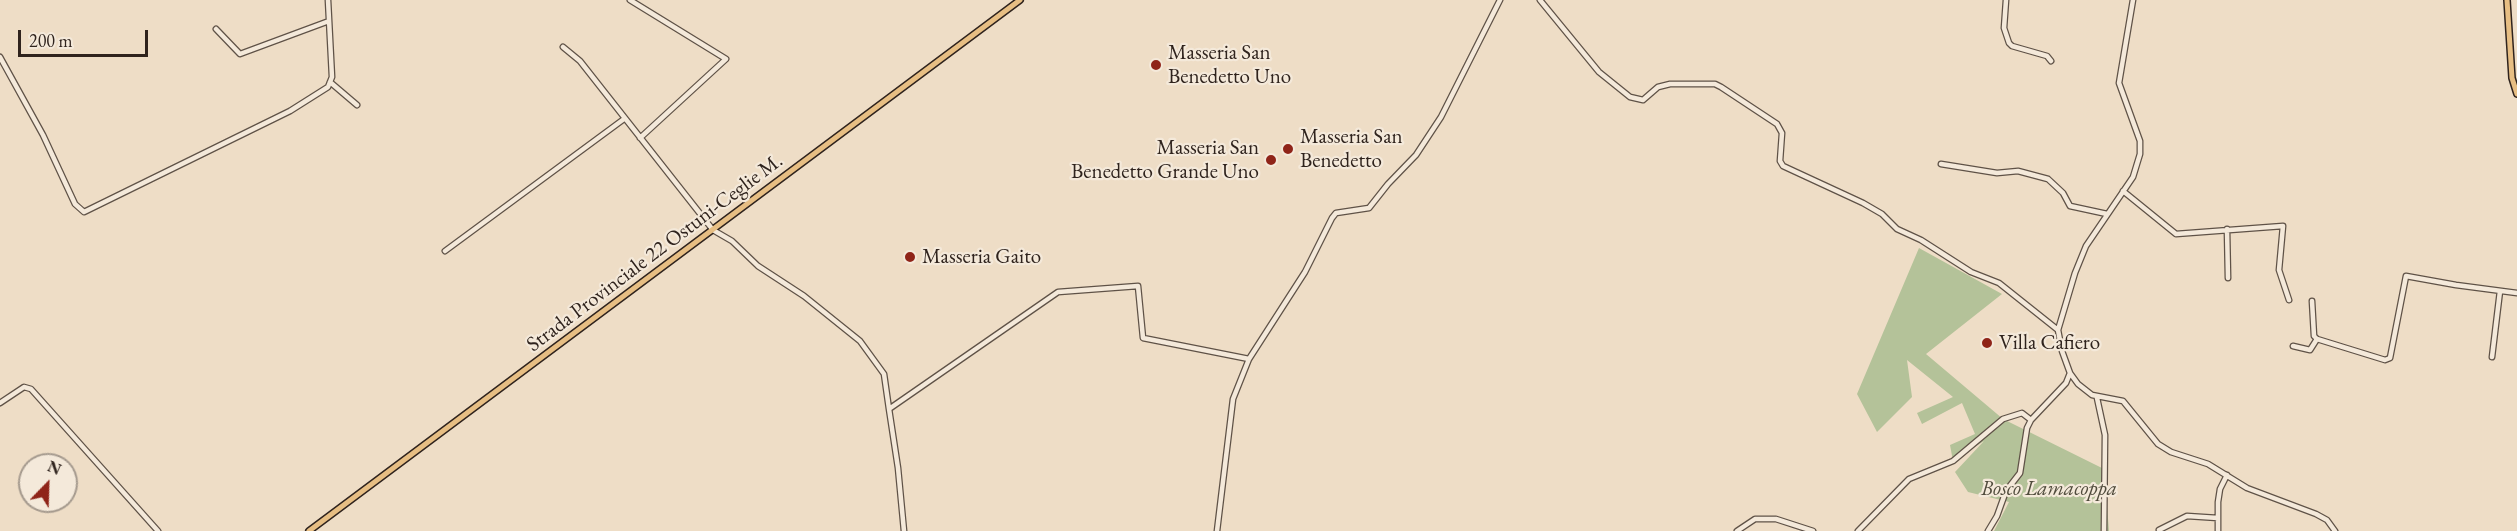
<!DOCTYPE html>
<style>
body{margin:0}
#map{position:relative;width:2517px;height:531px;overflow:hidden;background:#eeddc6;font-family:"EB Garamond",serif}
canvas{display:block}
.north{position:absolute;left:18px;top:453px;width:60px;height:60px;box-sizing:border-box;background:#f4e9da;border:2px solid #a59a8e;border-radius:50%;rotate:23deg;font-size:16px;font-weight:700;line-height:24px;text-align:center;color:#2f231d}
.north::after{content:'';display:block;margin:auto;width:21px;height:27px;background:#8f2418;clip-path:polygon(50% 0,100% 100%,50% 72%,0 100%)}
.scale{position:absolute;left:18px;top:30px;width:130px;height:27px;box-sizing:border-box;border:3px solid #2f231d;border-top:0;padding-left:8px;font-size:18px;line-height:21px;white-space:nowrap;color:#2f231d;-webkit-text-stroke:4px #f4e9da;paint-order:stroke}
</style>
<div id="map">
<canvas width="2517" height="531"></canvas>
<div class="north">N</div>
<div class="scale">200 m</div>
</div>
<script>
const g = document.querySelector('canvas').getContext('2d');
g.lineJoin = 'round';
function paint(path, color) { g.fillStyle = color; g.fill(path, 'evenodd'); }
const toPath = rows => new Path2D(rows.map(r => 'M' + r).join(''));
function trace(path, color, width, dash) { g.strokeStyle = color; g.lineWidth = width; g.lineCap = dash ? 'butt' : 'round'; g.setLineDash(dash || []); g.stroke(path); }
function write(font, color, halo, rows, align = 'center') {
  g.font = font + ' "EB Garamond",serif'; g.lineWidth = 4.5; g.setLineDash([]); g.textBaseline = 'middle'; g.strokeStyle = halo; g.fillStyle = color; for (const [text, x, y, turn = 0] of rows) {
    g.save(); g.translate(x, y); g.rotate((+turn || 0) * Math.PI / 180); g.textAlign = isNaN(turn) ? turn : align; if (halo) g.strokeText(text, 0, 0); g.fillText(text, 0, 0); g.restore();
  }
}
const green = toPath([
 [1919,248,2002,294,1926,354,2003,419,2104,469,2109,531,1994,531,2009,502,1968,492,1955,472,1984,441,1953,461,1950,445,1975,434,1962,403,1922,424,1917,413,1953,397,1907,360,1912,397,1877,432,1857,394]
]);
const minor = toPath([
 [630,0,726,59,640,138],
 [1540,0,1599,72,1630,97,1643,100,1658,87,1670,84,1715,84,1721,87,1777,124,1782,133,1780,161,1783,166,1863,203,1882,214,1897,229,1921,240,1971,272,1999,283,2058,330],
 [2006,0,2004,28,2009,43,2012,46,2047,56,2051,61],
 [2133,0,2119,83,2140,141,2140,154,2133,177,2086,246,2075,273,2058,330,2062,351,2070,373,2078,384,2092,395,2123,401,2158,444,2171,452,2208,464,2247,488,2316,514,2327,520,2335,531],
 [216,29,240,54,329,21],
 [563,47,580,61,713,230,732,241,758,266,804,296,860,341,884,374,889,409,1058,292,1138,286,1143,338,1249,359],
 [0,57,43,135,75,204,84,212,290,111,328,87,332,77,328,0],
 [330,82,357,105],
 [1941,164,1997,173,2018,171,2048,179,2063,193,2070,206,2107,214],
 [2123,191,2176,234,2283,226,2279,270,2289,300],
 [2227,229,2228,278],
 [445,251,624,119],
 [2312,301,2314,336,2317,339,2385,360,2390,358,2406,276,2456,285,2517,293],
 [2293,346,2310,350,2317,339],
 [2492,357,2500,291],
 [2097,398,2105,435,2104,531],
 [0,403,24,387,31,389,158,531],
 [889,409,898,468,904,531],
 [2159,530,2187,516,2218,518],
 [1217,531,1233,399,1249,359,1305,272,1332,218,1336,213,1369,208,1388,184,1416,155,1441,117,1500,0],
 [1737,531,1755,519,1776,519,1813,531],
 [1858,531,1909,479,1953,461,2003,419,2022,413,2031,420],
 [1988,531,1997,516,2006,491,2020,473,2027,428,2031,420,2066,383,2070,373],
 [2218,531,2218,502,2220,489,2227,475]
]);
const major = toPath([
 [2507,0,2512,78,2517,94],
 [309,531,1020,0]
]);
const markers = [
 [1156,65,6,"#8f2418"],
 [1288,149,6,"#8f2418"],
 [1271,160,6,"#8f2418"],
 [910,257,6,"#8f2418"],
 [1987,343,6,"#8f2418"]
];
const poiNames = [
 ["Masseria San",1168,53],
 ["Benedetto Uno",1168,77],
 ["Masseria San",1300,137],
 ["Benedetto",1300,161],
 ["Masseria San",1259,148,"right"],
 ["Benedetto Grande Uno",1259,172,"right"],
 ["Masseria Gaito",922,257],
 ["Villa Cafiero",1999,343]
];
const streetNames = [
 ["Strada Provinciale 22 Ostuni-Ceglie M.",655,253,-37]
];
const parkNames = [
 ["Bosco Lamacoppa",2049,489]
];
paint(green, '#b4c299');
trace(minor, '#5f5247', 7);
trace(major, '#2f231d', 8);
trace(minor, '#f4e9da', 4.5);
trace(major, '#e7be83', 5);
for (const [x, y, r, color] of markers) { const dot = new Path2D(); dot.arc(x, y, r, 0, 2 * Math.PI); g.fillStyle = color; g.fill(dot); trace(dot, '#f4e9da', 2); }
write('21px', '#2f231d', '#f4e9da', poiNames, 'left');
write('21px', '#2f231d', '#f4e9da', streetNames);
write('italic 21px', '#504b3c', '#f4e9da', parkNames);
</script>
